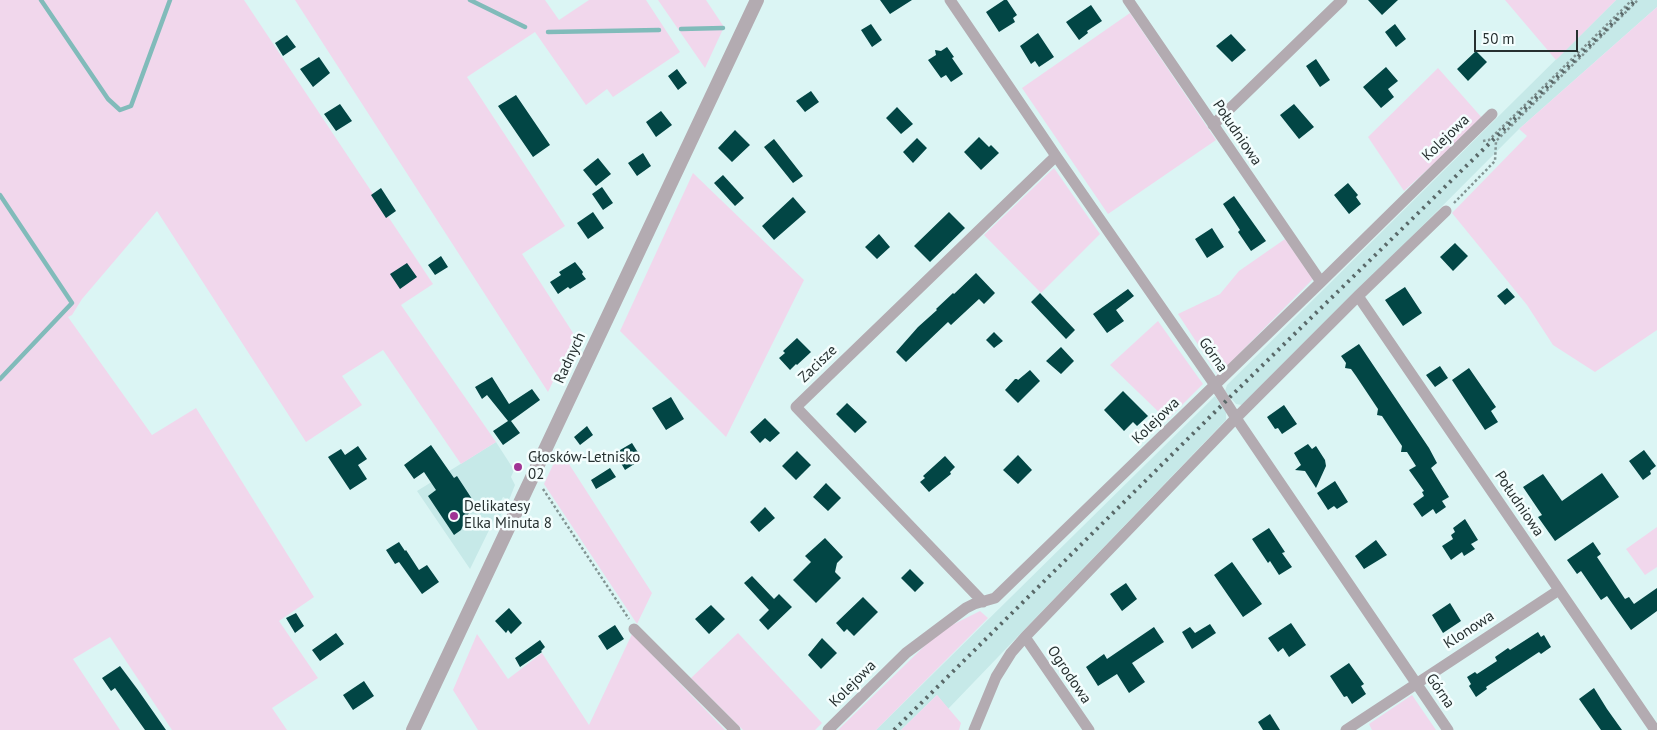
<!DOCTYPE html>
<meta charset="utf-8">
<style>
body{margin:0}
#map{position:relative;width:1657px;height:730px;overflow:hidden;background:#dbf5f4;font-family:"PT Sans",sans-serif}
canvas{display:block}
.scale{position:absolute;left:1474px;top:30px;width:104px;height:22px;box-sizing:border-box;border:2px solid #263030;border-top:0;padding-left:6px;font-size:15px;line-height:18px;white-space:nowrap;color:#263030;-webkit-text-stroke:4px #f4fefe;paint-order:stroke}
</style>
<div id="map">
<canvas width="1657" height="730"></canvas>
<div class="scale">50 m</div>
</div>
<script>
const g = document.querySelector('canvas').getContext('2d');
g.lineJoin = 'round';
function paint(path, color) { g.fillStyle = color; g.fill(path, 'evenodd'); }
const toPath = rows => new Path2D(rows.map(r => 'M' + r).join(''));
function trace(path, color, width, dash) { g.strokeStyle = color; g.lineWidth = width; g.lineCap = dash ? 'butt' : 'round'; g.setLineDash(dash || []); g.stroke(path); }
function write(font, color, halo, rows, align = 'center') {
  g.font = font + ' "PT Sans",sans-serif'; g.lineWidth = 5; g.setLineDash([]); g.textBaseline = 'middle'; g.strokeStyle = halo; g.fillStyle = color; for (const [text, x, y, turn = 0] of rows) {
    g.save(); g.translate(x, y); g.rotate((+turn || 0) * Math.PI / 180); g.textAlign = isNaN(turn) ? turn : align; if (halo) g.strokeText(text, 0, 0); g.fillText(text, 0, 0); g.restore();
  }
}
const built = toPath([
 [1616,0,1657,0,1657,7,1519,129,1248,401,1242,405,1236,404,1225,391,1227,385],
 [1215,396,1226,412,1226,420,948,709,937,695,901,730,876,730],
 [496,442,514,470,511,477,515,485,509,500,503,497,501,501,506,504,498,521,494,520,470,569,417,491]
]);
const green = toPath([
 [0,0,244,0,433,284,401,305,496,442,461,464,383,350,342,376,362,405,306,442,157,211,82,299,72,315,68,317,152,435,196,408,314,597,279,621,318,678,272,708,287,730,172,730,110,637,73,659,120,730,0,730],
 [295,0,545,0,559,20,589,0,646,0,680,52,613,97,607,89,586,105,535,32,467,77,565,226,522,254,575,336,548,392],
 [658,0,706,0,724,27,705,68],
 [1505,0,1616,0,1556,60],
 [1657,7,1657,330,1595,372,1553,345,1527,305,1452,213,1527,136,1519,129],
 [1130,13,1216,140,1108,214,1022,88],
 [1438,68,1483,119,1404,191,1368,137],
 [1054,168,1100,234,1041,293,984,235],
 [693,173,804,280,726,437,620,331],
 [1285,239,1313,279,1218,375,1178,314,1220,294,1239,271],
 [1158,321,1203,384,1167,420,1110,365],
 [560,450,652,593,637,624,544,484],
 [1657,527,1657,567,1645,575,1626,549],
 [980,611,988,618,876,730,838,730,940,631],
 [738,633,822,723,815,730,743,730,691,678],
 [477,634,508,679,542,653,589,725,632,634,725,730,478,730,453,690],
 [937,695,961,723,959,730,901,730],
 [1412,695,1436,730,1372,730,1369,724]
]);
const stream = toPath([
 [41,0,108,99,120,110,131,106,170,0],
 [470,0,525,27],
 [681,29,723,28],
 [548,32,659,30],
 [0,195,72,303,0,379]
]);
const building = toPath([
 [880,0,912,0,890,14],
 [1004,0,1007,0,1017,15,1013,18,1015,22,999,32,986,12],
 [1368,0,1398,0,1382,15],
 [1091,5,1102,21,1087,31,1088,33,1079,40,1066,22],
 [871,24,882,40,872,47,861,30],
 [1395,24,1406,39,1396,47,1385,32],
 [1038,33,1054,57,1039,67,1035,61,1031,64,1020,46],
 [1231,34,1246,50,1232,62,1216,46],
 [287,35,296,47,283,56,275,43],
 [947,47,954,57,952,58,963,74,951,82,946,75,941,78,928,60,936,55,935,50,941,51],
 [1476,51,1487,62,1468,81,1457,69],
 [319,57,330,73,313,87,300,69],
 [1316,59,1330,80,1320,87,1306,66],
 [1386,67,1398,81,1388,89,1394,97,1381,108,1363,87],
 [677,69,687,83,678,90,668,76],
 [811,91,819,102,805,112,796,101],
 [516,95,550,145,533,157,498,106],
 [340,104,352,121,336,131,324,114],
 [1294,104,1314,127,1299,139,1280,115],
 [897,107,913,124,901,134,886,118],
 [661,111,672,125,656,137,646,122],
 [735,130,750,145,732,162,718,148],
 [979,137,989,147,991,145,999,153,981,170,964,152],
 [917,138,927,148,913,163,903,152],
 [774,139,803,176,793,183,764,147],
 [643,153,651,166,637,176,628,163],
 [598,158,611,174,596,186,583,170],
 [723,175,744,198,735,206,714,183],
 [1348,183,1358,195,1356,197,1361,204,1349,214,1334,195],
 [602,187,613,203,603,210,592,194],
 [381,188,396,211,386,218,371,195],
 [1234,196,1266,241,1251,251,1238,232,1240,230,1223,204],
 [793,197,806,212,774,240,762,226],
 [593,212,604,228,588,239,577,223],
 [949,212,965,228,930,262,914,246],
 [1212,228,1224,247,1207,258,1195,239],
 [879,234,890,247,877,259,865,247],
 [1455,243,1468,256,1453,271,1440,257],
 [441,256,448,267,435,275,428,265],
 [575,262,583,272,582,274,586,279,570,289,568,287,558,294,550,282,561,275,559,272],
 [407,263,417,277,400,289,390,274],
 [976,273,995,293,984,304,979,299,951,325,948,322,906,362,896,352,918,327,937,310,936,309,953,293,954,294],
 [1405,287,1422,313,1403,326,1385,300],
 [1507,288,1515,297,1505,305,1497,296],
 [1128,289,1134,296,1116,310,1124,321,1107,333,1093,314],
 [1040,293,1075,330,1066,339,1031,302],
 [994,332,1003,341,994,348,986,340],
 [797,338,811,352,797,365,796,364,790,370,779,358,785,353,783,351],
 [1359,344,1429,448,1437,463,1431,468,1449,497,1442,501,1446,507,1436,514,1433,509,1422,517,1413,504,1424,496,1422,492,1424,491,1409,470,1416,466,1407,452,1401,452,1402,446,1382,416,1377,415,1378,409,1356,376,1351,369,1345,368,1346,363,1341,356],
 [1061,347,1074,361,1061,374,1046,361],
 [1440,366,1448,378,1435,387,1426,375],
 [1469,368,1496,407,1491,411,1498,422,1485,430,1452,380],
 [1030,370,1040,381,1018,403,1005,390,1015,379,1017,379,1018,380],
 [492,377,509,404,532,389,540,400,511,421,520,433,503,445,493,431,508,421,487,395,482,399,475,387],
 [1123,391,1148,416,1137,426,1133,422,1124,431,1104,410],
 [671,397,684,419,666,430,652,408],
 [847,403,867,422,855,433,836,414],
 [1284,405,1297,424,1282,434,1278,428,1275,429,1267,417],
 [765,418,780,433,770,442,765,438,760,443,750,432],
 [587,426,593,435,580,445,574,437],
 [632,443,642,459,625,470,615,453],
 [1308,444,1312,449,1316,446,1325,460,1326,466,1316,488,1305,471,1295,470,1301,465,1294,453],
 [431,445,454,478,457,476,474,502,461,530,454,535,428,496,436,490,424,472,414,479,404,465],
 [358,446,367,459,358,465,367,479,350,490,328,457,341,449,345,455],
 [1644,450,1656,466,1650,471,1651,474,1643,480,1629,461],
 [797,451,811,465,796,480,782,466],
 [1018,455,1032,470,1018,484,1003,470],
 [945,456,955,467,950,472,951,474,929,492,920,482,925,478,923,476],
 [610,468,616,477,596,489,591,480],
 [1602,473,1619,497,1555,541,1538,517,1542,515,1523,487,1543,474,1562,501],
 [1335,481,1348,502,1337,509,1334,506,1328,510,1317,493],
 [826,483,841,498,828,511,813,497],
 [765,507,775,518,759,532,750,522],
 [1465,519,1478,540,1471,544,1475,549,1464,556,1462,552,1451,560,1442,546,1453,539,1451,535,1455,532,1453,528],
 [1269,528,1285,552,1282,553,1292,567,1279,575,1270,561,1268,563,1252,539],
 [825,538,843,557,837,563,835,572,841,578,816,603,793,580,811,562,805,556],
 [1376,540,1387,555,1364,569,1355,556],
 [399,542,405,551,406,550,419,570,427,565,439,582,422,594,399,562,395,564,386,550],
 [1593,542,1601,554,1597,557,1625,599,1629,597,1634,604,1657,588,1657,611,1631,630,1607,596,1601,600,1581,571,1577,574,1567,560],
 [1232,562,1262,604,1243,617,1214,575],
 [910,569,924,583,915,592,901,578],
 [752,576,774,599,779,594,792,607,768,630,759,620,769,610,744,583],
 [1126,583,1137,599,1122,611,1110,594],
 [863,597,878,612,854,636,847,629,844,632,836,623],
 [1450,603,1461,621,1443,633,1432,615],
 [711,605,725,619,709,634,695,619],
 [509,608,522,623,511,634,508,630,506,633,495,621],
 [296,613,304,626,295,633,286,618],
 [1291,623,1306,645,1289,657,1283,648,1278,652,1268,638],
 [1210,624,1216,633,1192,649,1182,632,1190,627,1195,633],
 [615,625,624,639,607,650,598,636],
 [1154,627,1164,642,1132,663,1145,682,1129,693,1117,674,1098,686,1086,667,1104,654,1107,659],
 [1538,632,1541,637,1544,635,1551,647,1541,654,1539,652,1486,687,1487,689,1476,697,1469,686,1471,684,1467,677,1475,672,1477,674,1497,661,1495,657,1508,648,1510,650],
 [336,633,344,644,320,661,312,650],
 [822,638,837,653,821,669,808,655],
 [540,640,545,647,541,651,542,652,520,667,515,658],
 [1349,663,1364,684,1361,686,1366,694,1352,704,1347,696,1344,697,1330,676],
 [120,666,138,690,166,730,145,730,115,688,111,691,102,678],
 [364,681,374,696,353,710,343,695],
 [1594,688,1607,709,1622,730,1601,730,1579,699],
 [1270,714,1280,730,1263,730,1258,722]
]);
const path = toPath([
 [1483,141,1489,140,1632,0],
 [1454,203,1495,161,1496,141,1638,0],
 [543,489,629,619]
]);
const minor = toPath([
 [950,0,1056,156,1215,385,1236,418,1448,730],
 [1128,0,1321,282],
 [1213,125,1342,0],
 [1358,296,1655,730],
 [983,602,796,407,1056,156],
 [634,629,735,730],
 [1025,637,1089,730],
 [828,730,906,653,966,608,974,604,995,598,1321,282,1492,114],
 [974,730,996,677,1011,653,1025,637,1236,418,1358,296,1446,211],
 [1346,730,1559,590]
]);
const tertiary = toPath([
 [413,730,757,0]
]);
const rail = toPath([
 [894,730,1226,401,1636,0]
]);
const markers = [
 [518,467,5,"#a03494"],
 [454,516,5,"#a03494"]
];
const streetNames = [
 ["Południowa",1237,133,56],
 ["Kolejowa",1446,138,-44],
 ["Górna",1213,355,55],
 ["Radnych",570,358,-65],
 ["Zacisze",818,364,-44],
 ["Kolejowa",1156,421,-44],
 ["Południowa",1519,504,56],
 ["Klonowa",1469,630,-33],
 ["Ogrodowa",1069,675,56],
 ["Kolejowa",853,684,-45],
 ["Górna",1440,691,56]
];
const poiNames = [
 ["Głosków-Letnisko",528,458],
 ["02",528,475],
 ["Delikatesy",464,507],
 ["Elka Minuta 8",464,524]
];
paint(built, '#c6e9e8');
paint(green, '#f1d7ec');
trace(stream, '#81bbba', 4.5);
paint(building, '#024645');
trace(path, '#829493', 2.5, [2.5, 2.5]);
trace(minor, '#b3abb1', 11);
trace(tertiary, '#b3abb1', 14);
trace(rail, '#596868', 4, [2.5, 5]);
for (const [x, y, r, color] of markers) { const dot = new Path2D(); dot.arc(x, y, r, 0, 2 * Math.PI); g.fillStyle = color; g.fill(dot); trace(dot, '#f4fefe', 2); }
write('15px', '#263030', '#f4fefe', streetNames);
write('15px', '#263030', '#f4fefe', poiNames, 'left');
</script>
